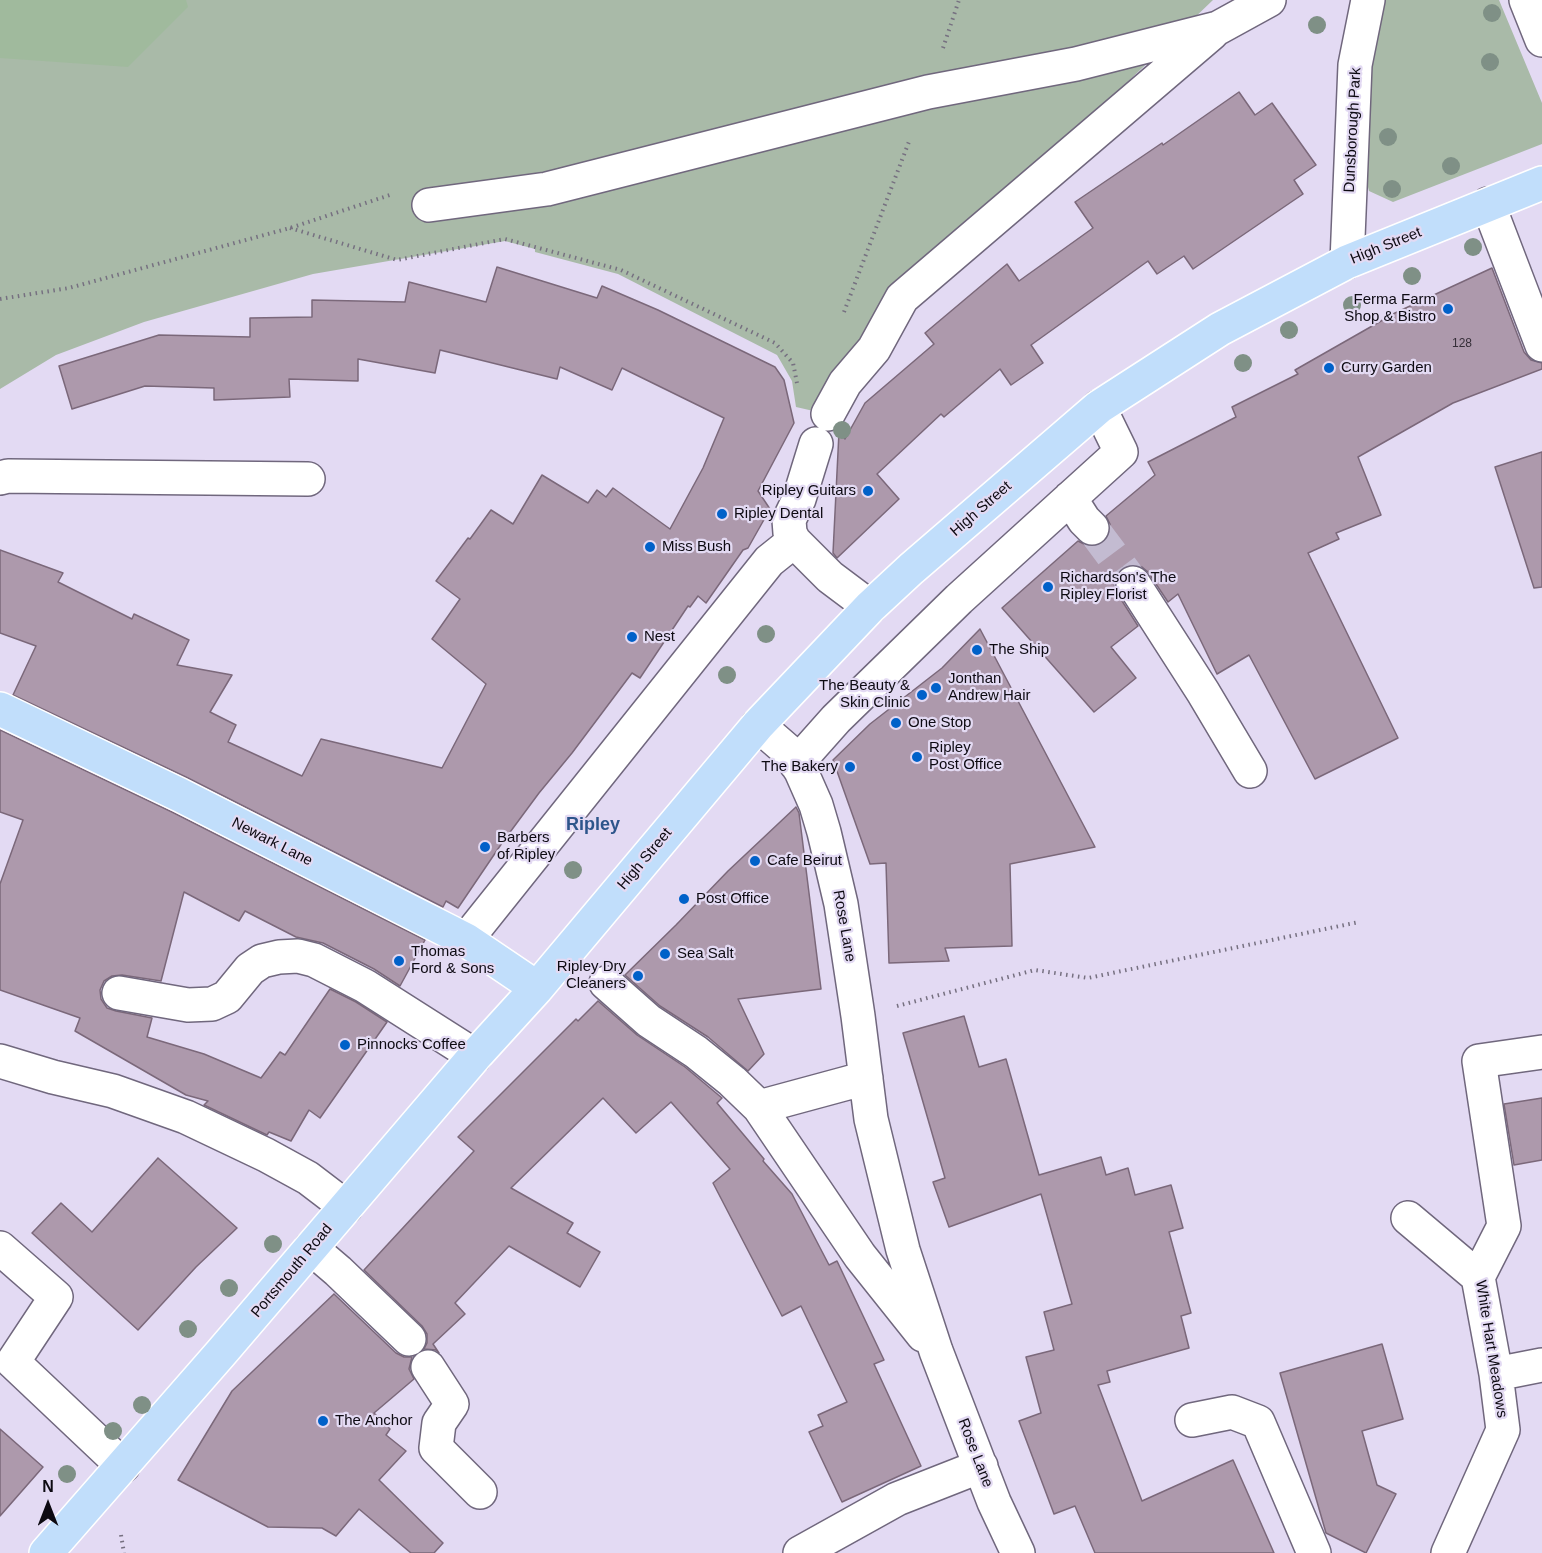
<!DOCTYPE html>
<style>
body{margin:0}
#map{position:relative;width:1542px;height:1553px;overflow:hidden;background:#e3daf3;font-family:Helvetica,sans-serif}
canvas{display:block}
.north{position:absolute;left:18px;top:1475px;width:60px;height:60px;-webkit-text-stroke:4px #e3daf3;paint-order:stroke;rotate:0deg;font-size:16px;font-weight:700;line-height:24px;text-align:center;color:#0d0a12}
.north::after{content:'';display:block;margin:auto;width:21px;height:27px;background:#0d0a12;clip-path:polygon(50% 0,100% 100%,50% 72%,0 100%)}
</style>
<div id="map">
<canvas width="1542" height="1553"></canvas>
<div class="north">N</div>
</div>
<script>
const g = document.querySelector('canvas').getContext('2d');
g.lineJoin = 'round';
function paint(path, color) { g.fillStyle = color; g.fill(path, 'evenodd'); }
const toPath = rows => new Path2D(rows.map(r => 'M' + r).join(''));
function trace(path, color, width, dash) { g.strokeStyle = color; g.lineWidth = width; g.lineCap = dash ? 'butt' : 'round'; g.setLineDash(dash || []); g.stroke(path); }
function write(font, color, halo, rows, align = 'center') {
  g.font = font + ' Helvetica,sans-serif'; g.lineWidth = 4.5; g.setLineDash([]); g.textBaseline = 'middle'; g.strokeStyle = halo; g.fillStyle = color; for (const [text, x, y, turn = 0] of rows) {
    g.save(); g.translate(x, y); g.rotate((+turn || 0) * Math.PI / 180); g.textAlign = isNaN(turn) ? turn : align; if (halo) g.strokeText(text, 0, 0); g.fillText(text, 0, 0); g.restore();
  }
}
const green = toPath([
 [0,0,1213,0,867,332,818,412,796,407,792,381,777,355,618,274,535,252,535,249,505,241,313,274,144,322,56,355,0,389],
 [1377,0,1499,0,1542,103,1542,144,1393,202,1369,191,1361,160]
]);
const forest = toPath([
 [0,0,186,0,188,7,128,67,0,58]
]);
const building = toPath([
 [1239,92,1255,115,1272,103,1316,165,1294,180,1303,194,1193,269,1184,256,1157,274,1148,261,1031,345,1043,363,1011,385,1000,369,944,417,941,414,877,474,899,499,837,558,833,553,839,432,845,439,865,403,934,344,925,333,1007,264,1019,281,1093,228,1075,202,1162,143,1163,145,1239,92],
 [497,267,597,298,602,286,658,310,775,367,784,380,794,423,758,491,770,509,748,548,743,550,706,603,698,596,690,607,688,606,640,678,632,673,572,753,539,793,502,843,458,908,446,901,443,907,188,778,13,695,36,646,0,633,0,550,63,573,58,582,132,619,134,614,189,640,177,665,232,675,210,712,236,725,228,742,302,776,321,739,442,768,486,684,432,639,460,599,436,581,468,538,470,539,491,510,513,524,542,475,588,503,597,490,606,497,613,488,670,529,703,468,724,418,622,368,612,390,560,367,557,379,440,350,435,373,358,359,358,381,289,379,290,397,214,400,214,388,145,386,72,409,59,366,159,335,250,337,250,318,312,317,312,300,405,302,409,282,486,302,497,267],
 [1492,268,1524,352,1531,360,1542,363,1542,369,1453,403,1358,457,1381,515,1336,533,1339,539,1308,553,1398,738,1315,779,1249,655,1217,674,1178,594,1168,602,1148,572,1142,567,1133,564,1123,567,1117,574,1114,584,1117,593,1138,626,1111,647,1136,678,1094,712,1002,608,1078,541,1088,546,1097,546,1106,541,1110,532,1110,524,1106,516,1155,475,1148,462,1236,417,1232,407,1298,374,1295,370,1395,313,1492,268],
 [1542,452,1542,587,1534,588,1495,467,1542,452],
 [980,629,1095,847,1010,864,1012,946,945,948,949,961,889,963,886,863,870,864,833,760,870,724,942,668,980,629],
 [0,730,172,812,425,940,400,986,374,969,323,943,296,937,245,911,239,921,184,892,161,981,122,975,112,976,104,981,100,990,101,999,107,1008,116,1011,152,1018,147,1037,204,1054,261,1078,280,1052,285,1055,330,989,356,1002,387,1022,320,1118,309,1110,291,1141,269,1132,267,1135,204,1105,208,1101,186,1095,75,1031,80,1018,0,990,0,884,23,820,0,812,0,730],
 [796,807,799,813,821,989,738,999,764,1054,748,1071,708,1037,660,1006,625,975,676,925,728,871,796,807],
 [598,1001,637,1035,685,1067,722,1098,717,1103,764,1159,763,1161,792,1194,829,1265,837,1261,884,1360,874,1364,921,1466,842,1502,809,1432,823,1426,818,1415,847,1402,801,1306,782,1316,713,1183,730,1169,671,1102,636,1133,603,1098,511,1188,573,1223,567,1233,600,1252,580,1287,509,1246,455,1303,465,1314,433,1344,439,1353,436,1350,424,1349,427,1343,427,1334,422,1326,364,1270,474,1151,458,1137,576,1019,578,1021,598,1001],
 [964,1016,979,1067,1006,1059,1039,1175,1101,1157,1106,1175,1128,1168,1135,1195,1171,1185,1183,1228,1169,1232,1191,1313,1181,1316,1189,1348,1107,1371,1110,1382,1098,1385,1142,1501,1233,1460,1274,1553,1095,1553,1075,1506,1054,1514,1019,1421,1041,1413,1026,1357,1054,1350,1044,1312,1072,1304,1041,1194,949,1227,933,1182,945,1178,903,1033,964,1016],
 [1542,1098,1542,1160,1514,1165,1504,1104,1542,1098],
 [158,1158,237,1228,196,1267,138,1330,32,1233,61,1203,92,1232,158,1158],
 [334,1294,396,1353,404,1357,412,1357,409,1369,414,1379,374,1413,390,1429,386,1435,406,1451,379,1480,443,1543,434,1553,411,1553,359,1509,336,1536,322,1528,268,1527,178,1480,232,1391,334,1294],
 [1382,1344,1403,1419,1362,1431,1377,1485,1396,1494,1366,1553,1326,1533,1280,1373,1382,1344],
 [0,1429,43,1467,0,1516,0,1429]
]);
const minorTunnel = toPath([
 [1092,528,1133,583]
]);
const path = toPath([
 [943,48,959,0],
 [290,228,397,260,505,239,621,270,775,343,793,363,797,383],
 [0,299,69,288,290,228,390,195],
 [844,312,910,139],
 [897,1006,1035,970,1088,978,1359,922],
 [121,1535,124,1553]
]);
const minor = toPath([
 [1526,0,1542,40],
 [1488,204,1542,345],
 [429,205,547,189,928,92,1076,64,1218,28,1269,0],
 [1347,262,1355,65,1368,0],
 [828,414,845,383,874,349,902,298,1212,33],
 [816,444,799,499,789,520,790,533,794,541,830,577,870,607],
 [0,478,8,476,308,479],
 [1070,498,1084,520,1092,528],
 [1133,583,1203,692,1250,771],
 [758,725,788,751,801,771,816,805,824,832,841,904,858,1016,871,1119,903,1250,936,1351,994,1502,1018,1553],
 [796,764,836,719,959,599,1121,452,1099,407],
 [466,940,769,561,794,541],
 [606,983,649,1021,696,1052,732,1081,759,1107,860,1256,923,1335],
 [119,993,188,1005,212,1004,227,997,250,969,262,961,279,957,298,956,314,960,365,986,475,1056],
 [0,1061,53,1077,113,1091,186,1117,266,1155,308,1178,346,1207],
 [759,1107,866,1078],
 [1408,1218,1478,1277],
 [0,1248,56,1297,13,1362,123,1466],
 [311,1248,338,1271,409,1339],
 [428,1367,452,1404,439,1423,436,1448,480,1492],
 [1496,1374,1542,1365],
 [1192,1420,1232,1412,1258,1422,1314,1553],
 [800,1553,897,1499,981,1466],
 [1448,1553,1503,1430,1496,1374,1478,1277,1504,1226,1479,1061,1542,1052]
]);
const major = toPath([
 [0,709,180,795,466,940,537,988],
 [46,1553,221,1353,475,1056,537,988,758,725,870,607,911,569,1099,407,1220,329,1347,262,1542,183]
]);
const trees = [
 [1492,13],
 [1317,25],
 [1490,62],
 [1388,137],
 [1451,166],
 [1392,189],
 [1473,247],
 [1412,276],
 [1352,305],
 [1289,330],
 [1243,363],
 [842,430],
 [766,634],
 [727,675],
 [573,870],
 [273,1244],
 [229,1288],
 [188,1329],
 [142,1405],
 [113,1431],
 [67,1474]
];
const markers = [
 [1448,309,6,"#0061c9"],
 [1329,368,6,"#0061c9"],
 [868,491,6,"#0061c9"],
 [722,514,6,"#0061c9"],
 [650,547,6,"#0061c9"],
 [1048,587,6,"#0061c9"],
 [632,637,6,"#0061c9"],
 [977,650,6,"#0061c9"],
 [936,688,6,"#0061c9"],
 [922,695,6,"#0061c9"],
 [896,723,6,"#0061c9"],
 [917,757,6,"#0061c9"],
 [850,767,6,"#0061c9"],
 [485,847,6,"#0061c9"],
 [755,861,6,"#0061c9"],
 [684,899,6,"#0061c9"],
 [665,954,6,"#0061c9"],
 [399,961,6,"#0061c9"],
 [638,976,6,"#0061c9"],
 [345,1045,6,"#0061c9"],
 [323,1421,6,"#0061c9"]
];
const numberNames = [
 ["128",1462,344]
];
const streetNames = [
 ["Dunsborough Park",1353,130,-87],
 ["High Street",1386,246,-22],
 ["High Street",981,509,-41],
 ["Newark Lane",272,842,27],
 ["High Street",645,859,-50],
 ["Rose Lane",844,926,80],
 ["Portsmouth Road",292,1271,-50],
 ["White Hart Meadows",1491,1349,81],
 ["Rose Lane",975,1453,69]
];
const poiNames = [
 ["Ferma Farm",1436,300,"right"],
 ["Shop & Bistro",1436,317,"right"],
 ["Curry Garden",1341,368],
 ["Ripley Guitars",856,491,"right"],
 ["Ripley Dental",734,514],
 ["Miss Bush",662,547],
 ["Richardson's The",1060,578],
 ["Ripley Florist",1060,595],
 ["Nest",644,637],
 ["The Ship",989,650],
 ["Jonthan",948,679],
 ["Andrew Hair",948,696],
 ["The Beauty &",910,686,"right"],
 ["Skin Clinic",910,703,"right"],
 ["One Stop",908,723],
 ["Ripley",929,748],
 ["Post Office",929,765],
 ["The Bakery",838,767,"right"],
 ["Barbers",497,838],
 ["of Ripley",497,855],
 ["Cafe Beirut",767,861],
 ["Post Office",696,899],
 ["Thomas",411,952],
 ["Ford & Sons",411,969],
 ["Sea Salt",677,954],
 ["Ripley Dry",626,967,"right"],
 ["Cleaners",626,984,"right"],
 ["Pinnocks Coffee",357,1045],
 ["The Anchor",335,1421]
];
const quarterNames = [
 ["Ripley",593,825]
];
paint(green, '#a9baa8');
paint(forest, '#a0ba9d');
paint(building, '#ad99ac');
trace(building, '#7b687a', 1.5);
trace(minorTunnel, '#c3bbd1', 33, [33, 16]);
trace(minor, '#70677d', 36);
trace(major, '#fff', 36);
trace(path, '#767080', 4, [1.5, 4.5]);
trace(minor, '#fff', 33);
trace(major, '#c1defb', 33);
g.fillStyle = '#7f9086';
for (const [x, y] of trees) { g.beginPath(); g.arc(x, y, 9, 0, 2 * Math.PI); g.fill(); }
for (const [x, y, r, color] of markers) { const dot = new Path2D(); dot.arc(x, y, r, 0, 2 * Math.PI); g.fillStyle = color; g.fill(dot); trace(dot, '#e3daf3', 2); }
write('12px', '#352e38', null, numberNames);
write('15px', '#0d0a12', '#e3daf3', streetNames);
write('15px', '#0d0a12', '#e3daf3', poiNames, 'left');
write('bold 18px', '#2d558b', '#e3daf3', quarterNames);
</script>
